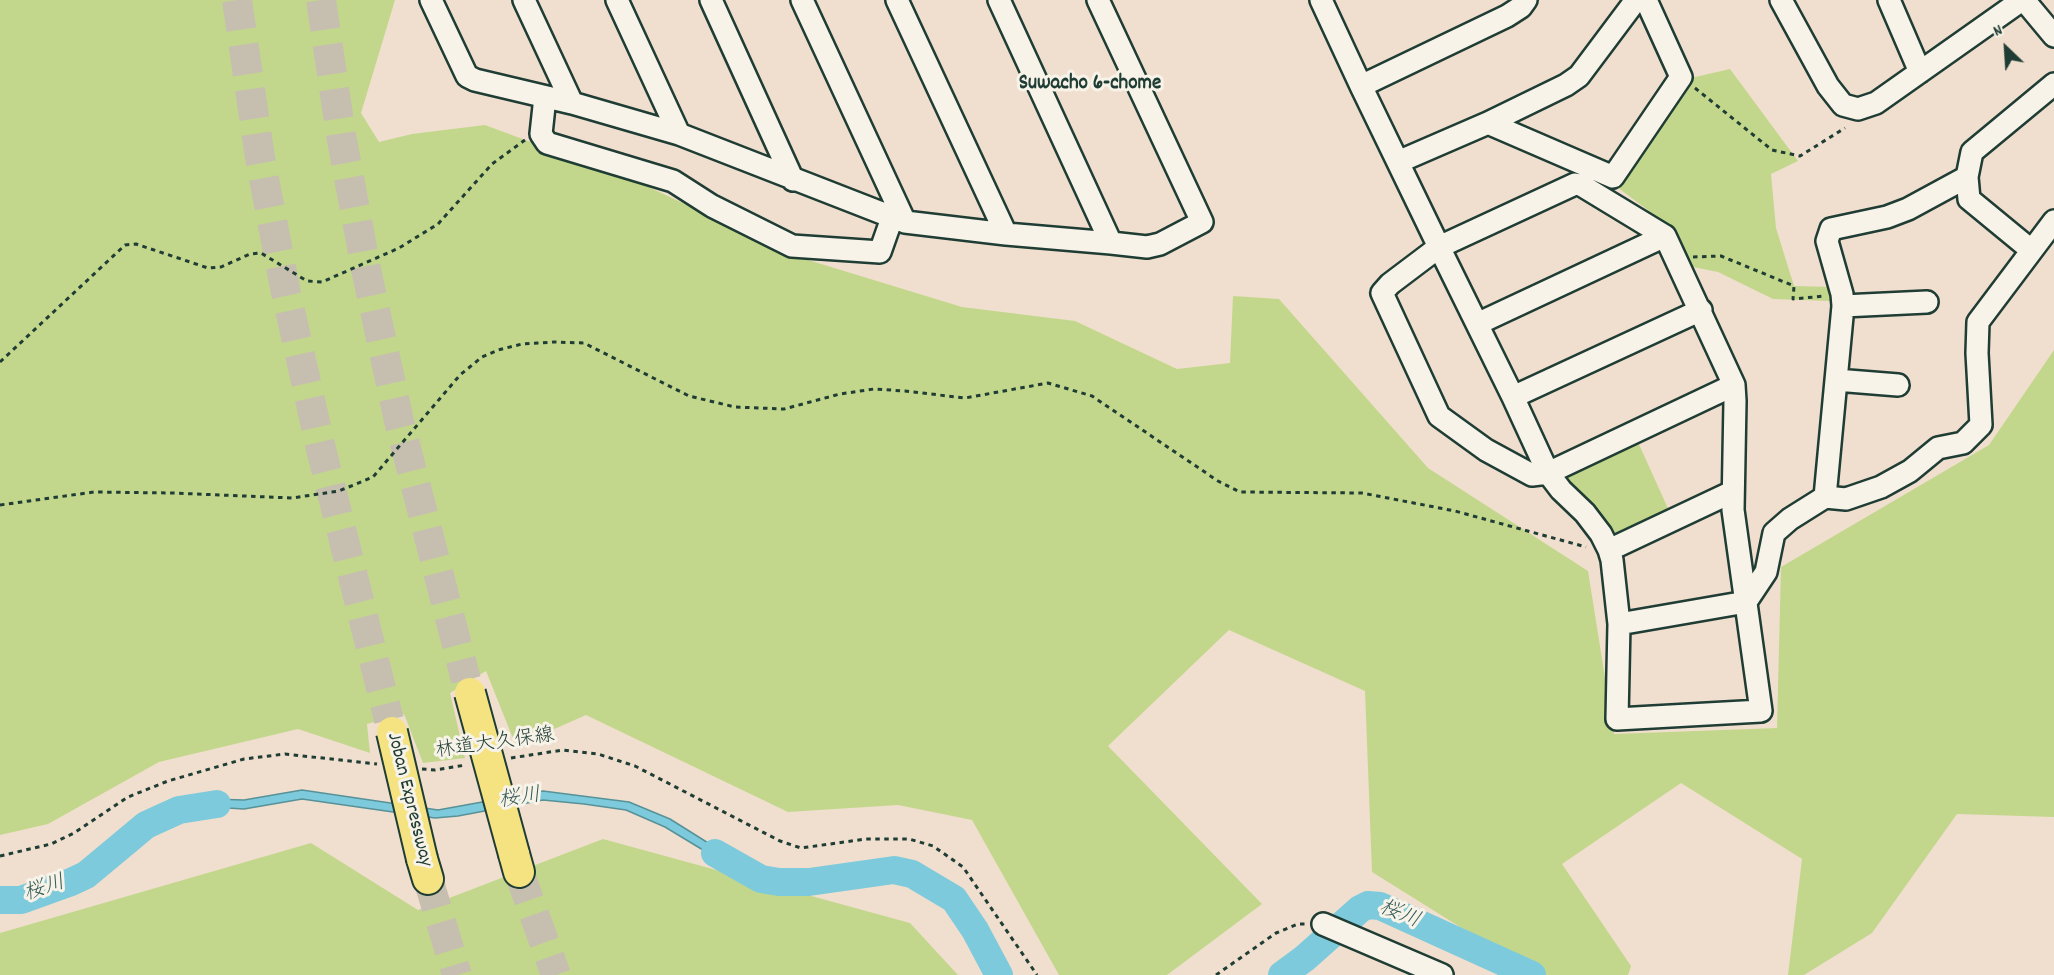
<!DOCTYPE html>
<meta charset="utf-8">
<style>
body{margin:0}
#map{position:relative;width:2054px;height:975px;overflow:hidden;background:#f0dfce;font-family:Dekko,sans-serif}
canvas{display:block}
.north{position:absolute;left:1976px;top:18px;width:60px;height:60px;-webkit-text-stroke:4px #f7f3e8;paint-order:stroke;rotate:335deg;font-size:16px;font-weight:700;line-height:24px;text-align:center;color:#1f3d34}
.north::after{content:'';display:block;margin:auto;width:21px;height:27px;background:#1f3d34;clip-path:polygon(50% 0,100% 100%,50% 72%,0 100%)}
</style>
<div id="map">
<canvas width="2054" height="975"></canvas>
<div class="north">N</div>
</div>
<script>
const g = document.querySelector('canvas').getContext('2d');
g.lineJoin = 'round';
function paint(path, color) { g.fillStyle = color; g.fill(path, 'evenodd'); }
const toPath = rows => new Path2D(rows.map(r => 'M' + r).join(''));
function trace(path, color, width, dash) { g.strokeStyle = color; g.lineWidth = width; g.lineCap = dash ? 'butt' : 'round'; g.setLineDash(dash || []); g.stroke(path); }
function write(font, color, halo, rows, align = 'center') {
  g.font = font + ' Dekko,"Klee One",sans-serif'; g.lineWidth = 6; g.setLineDash([]); g.textBaseline = 'middle'; g.strokeStyle = halo; g.fillStyle = color; for (const [text, x, y, turn = 0] of rows) {
    g.save(); g.translate(x, y); g.rotate((+turn || 0) * Math.PI / 180); g.textAlign = isNaN(turn) ? turn : align; if (halo) g.strokeText(text, 0, 0); g.fillText(text, 0, 0); g.restore();
  }
}
const green = toPath([
 [0,0,395,0,361,113,379,142,412,134,485,125,636,181,795,256,962,307,1075,321,1177,369,1230,363,1233,296,1279,299,1428,468,1588,571,1614,734,1777,728,1781,567,1989,445,2054,350,2054,817,1957,814,1872,933,1804,975,1788,975,1802,859,1681,783,1562,864,1631,966,1628,975,1537,975,1372,872,1365,691,1229,630,1108,746,1262,904,1167,975,1059,975,972,820,898,805,788,812,586,715,516,746,486,671,450,693,465,758,423,763,404,714,367,724,370,753,298,729,159,762,48,824,0,835],
 [1730,69,1798,161,1771,174,1776,228,1794,286,1834,287,1834,295,1830,301,1773,299,1718,272,1688,266,1673,229,1617,187,1691,78],
 [1637,440,1671,515,1611,538,1564,478],
 [603,839,910,923,958,975,0,975,0,933,311,843,418,910]
]);
const water = toPath([
 [302,790,438,810,543,791,629,802,670,819,748,868,746,876,665,827,626,810,584,804,543,800,458,816,435,818,302,799,244,809,211,807,180,814,178,807,210,799,244,800,302,790]
]);
const river = toPath([
 [715,853,761,879,779,882,809,882,894,870,912,874,954,899,975,930,999,975],
 [0,900,21,900,71,882,86,875,146,825,179,810,217,804],
 [1282,975,1305,958,1360,909,1368,905,1380,906,1532,975]
]);
const highwayTunnel = toPath([
 [237,0,260,158,285,288,321,449,389,720],
 [321,0,341,135,367,274,399,421,466,680],
 [519,872,556,975],
 [428,879,457,975]
]);
const path = toPath([
 [1695,88,1772,150,1800,156,1845,128],
 [1693,257,1721,256,1794,286,1793,299,1825,296],
 [0,362,125,245,136,244,208,268,221,267,250,254,261,253,307,281,322,282,399,248,438,224,492,164,525,140],
 [0,505,94,492,172,493,292,498,339,491,373,477,460,375,482,357,498,350,522,344,554,342,584,343,689,396,735,407,784,409,840,394,874,389,905,391,965,398,1048,383,1092,396,1218,481,1240,492,1362,493,1455,511,1586,547],
 [511,758,563,750,598,754,635,766,780,841,801,848,866,839,909,839,933,846,963,867,1037,975],
 [422,769,435,770,466,765],
 [0,856,51,844,74,833,128,797,168,781,244,759,285,754,377,764],
 [1216,975,1276,933,1298,924,1306,924]
]);
const minor = toPath([
 [431,0,467,76,475,80,572,103,679,134,905,222,1006,234,897,0],
 [524,0,572,103],
 [617,0,679,134],
 [711,0,793,180],
 [802,0,905,222],
 [999,0,1111,243,1006,234],
 [1098,0,1202,222,1160,244,1147,247,1111,243],
 [1321,0,1361,86,1439,247,1513,397,1548,473,1561,490,1585,513,1601,534,1609,550,1612,560,1619,624,1617,719,1761,711,1733,510,1735,401,1734,385,1665,236,1581,185,1575,184,1439,247,1390,284,1382,293,1439,416,1486,450,1532,475,1548,473,1734,385],
 [1781,0,1828,86,1843,105,1858,109,1876,103,2022,0],
 [1889,0,1920,72],
 [2024,0,2054,36],
 [1361,86,1507,16,1521,7,1526,0],
 [545,97,541,134,547,143,673,181,712,206,792,246,880,252,892,218],
 [1488,123,1566,85,1579,76,1636,0],
 [1398,162,1488,123,1613,177,1681,77,1646,0],
 [1967,177,1908,209,1887,217,1831,229,1827,241,1842,294,1843,306,1825,497,1846,499,1881,487,1910,471,1938,448,1963,443,1981,425,1977,353,1978,322,2054,221],
 [2031,250,1969,199,1967,177,1972,152,2054,84],
 [1843,306,1927,302],
 [1477,324,1665,236],
 [1836,380,1898,385],
 [1513,397,1701,310],
 [1609,550,1732,492],
 [1619,624,1746,602,1766,572,1774,533,1790,519,1825,497],
 [1323,924,1442,975]
]);
const highway = toPath([
 [514,854,519,872],
 [422,859,428,879]
]);
const highwayBridge = toPath([
 [470,693,514,854],
 [392,732,422,859]
]);
const streetNames = [
 ["林道大久保線",495,745,-8],
 ["Joban Expressway",408,800,76]
];
const neighbourhoodNames = [
 ["Suwacho 6-chome",1090,85]
];
const waterNames = [
 ["桜川",520,800,-8],
 ["桜川",45,890,-18],
 ["桜川",1399,916,22]
];
paint(green, '#c3d78c');
paint(water, '#7dcadc');
trace(water, '#579299', 1.5);
trace(river, '#7dcadc', 28);
trace(highwayTunnel, '#c6bfaf', 30, [30, 15]);
trace(minor, '#1f3d34', 26);
trace(highway, '#1f3d34', 34);
trace(path, '#1f3d34', 3, [4.5, 4.5]);
trace(minor, '#f7f3e8', 21);
trace(highway, '#f5e382', 30);
trace(highwayBridge, '#1f3d34', 34, []);
trace(highwayBridge, '#f5e382', 30);
write('20px', '#1f3d34', '#f7f3e8', streetNames);
write('bold 21px', '#1f3d34', '#f7f3e8', neighbourhoodNames);
write('italic 21px', '#325956', '#f7f3e8', waterNames);
</script>
